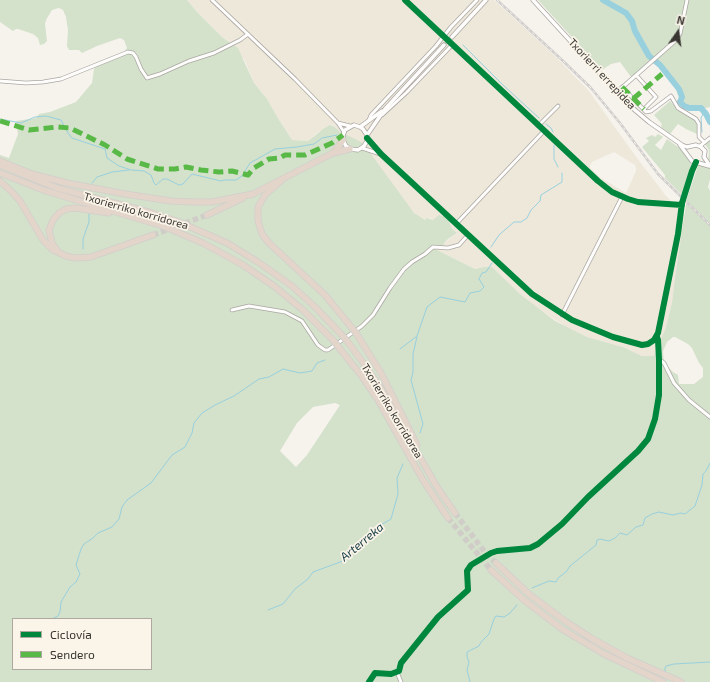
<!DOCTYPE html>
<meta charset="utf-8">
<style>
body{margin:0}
#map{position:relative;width:710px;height:682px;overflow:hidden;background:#f6f3ed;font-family:"Exo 2",sans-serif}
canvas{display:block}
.legend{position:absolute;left:12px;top:618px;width:140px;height:52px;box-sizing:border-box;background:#faf4e9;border:1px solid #ada8a0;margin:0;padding:5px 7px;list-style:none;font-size:12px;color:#3a3733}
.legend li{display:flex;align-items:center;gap:8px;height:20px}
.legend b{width:20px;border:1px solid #ada8a0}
.north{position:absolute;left:658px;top:12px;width:40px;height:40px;-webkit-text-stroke:3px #faf4e9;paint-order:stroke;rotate:14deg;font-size:11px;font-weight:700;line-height:16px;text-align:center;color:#3a3733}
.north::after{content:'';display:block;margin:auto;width:14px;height:18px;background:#3a3733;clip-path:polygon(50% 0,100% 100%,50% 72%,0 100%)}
</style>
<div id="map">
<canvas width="710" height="682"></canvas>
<ul class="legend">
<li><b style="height:5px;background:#00873e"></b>Ciclovía</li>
<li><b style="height:5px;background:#58b947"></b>Sendero</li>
</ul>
<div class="north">N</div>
</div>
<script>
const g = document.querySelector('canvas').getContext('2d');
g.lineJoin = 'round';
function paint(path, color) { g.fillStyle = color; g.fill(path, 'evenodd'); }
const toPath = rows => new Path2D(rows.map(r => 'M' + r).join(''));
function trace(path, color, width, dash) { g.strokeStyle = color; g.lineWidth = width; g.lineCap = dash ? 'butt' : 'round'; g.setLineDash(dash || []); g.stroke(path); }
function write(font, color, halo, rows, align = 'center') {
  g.font = font + ' "Exo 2",sans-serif'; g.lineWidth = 3.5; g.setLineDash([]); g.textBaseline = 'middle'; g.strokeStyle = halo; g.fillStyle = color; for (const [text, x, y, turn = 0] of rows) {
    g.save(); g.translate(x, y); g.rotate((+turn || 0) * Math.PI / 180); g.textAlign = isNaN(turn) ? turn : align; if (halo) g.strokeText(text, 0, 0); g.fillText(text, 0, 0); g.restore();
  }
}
const built = toPath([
 [187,0,494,0,555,56,589,91,634,154,666,196,685,215,672,303,666,327,654,357,642,356,623,347,587,337,569,329,537,308,520,294,492,267,484,267,475,269,433,248,444,243,457,233,452,229,446,217,441,215,433,220,430,218,425,220,417,216,334,126,331,125,318,132,308,141,292,140,281,122,280,123,267,99,254,83,245,61,232,43,222,37,198,13],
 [614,152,635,165,636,168,636,171,626,193,601,178,590,168,590,165,592,162]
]);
const green = toPath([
 [0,0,187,0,198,13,222,37,238,48,254,83,267,99,280,122,280,121,292,140,308,141,323,129,330,125,335,127,339,131,363,143,414,213,425,220,427,218,433,220,439,215,444,216,448,219,452,229,457,233,448,239,444,243,443,248,440,249,433,248,475,269,484,267,492,267,520,294,555,321,587,337,623,347,642,356,654,356,666,327,672,303,675,278,687,198,698,166,708,163,709,150,705,144,710,140,710,179,708,187,710,191,710,682,0,682,0,155,9,158,18,134,16,121,36,118,39,114,50,112,76,102,92,83,94,69,97,65,105,59,123,53,127,48,124,40,120,38,97,46,82,53,79,50,69,50,67,46,68,30,66,17,63,10,59,8,52,10,46,20,45,24,47,41,44,44,40,45,38,38,33,34,18,29,16,29,13,31,0,22],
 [673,337,675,337,688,344,692,348,699,363,703,368,703,377,694,384,679,384,678,375,673,372,664,363,663,351,667,342],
 [335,403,340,405,307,455,296,467,280,451,297,423,313,407],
 [13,619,151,619,151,669,13,669],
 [538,0,710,0,710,107,696,110,686,107,679,98,679,90,676,83,652,60,631,77,620,62,611,64,602,70],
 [670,101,678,110,693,118,696,122,698,128,697,134,686,129,678,124,670,134,662,128,661,126,662,124,654,115],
 [658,134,663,137,655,145,661,150,667,139,685,152,691,164,682,195,665,178,665,175,642,147,649,141,646,138,652,135,655,137]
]);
const stream = toPath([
 [463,45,503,85,539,118],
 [0,119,21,123,35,117,46,116,61,120,68,133,72,138,105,149,107,158,119,166,131,170,144,171,151,175,154,183,156,185,163,179,167,179,179,185,183,184,192,174,221,181,224,180,236,180,242,176,250,163,275,149,297,147,314,144,322,138,337,135],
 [546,124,551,128,553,132],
 [702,132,701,118,704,112],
 [554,145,554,159,558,167],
 [92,183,97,177,112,172,129,170],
 [491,247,499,235,514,222,521,222,527,218,531,210,540,201,541,195,562,182,562,173],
 [83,249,83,239,89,222,89,214],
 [417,337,413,354,413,372,411,380,423,424,420,433],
 [400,349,417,336,427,307,440,297,465,302,470,293,480,291,484,287,479,279,482,273,486,272,492,263],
 [532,588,549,581,556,582,558,578,566,572,570,566,596,545,597,540,600,539,609,541,615,538,620,533,627,535,636,527,643,525,645,518,652,514,659,512,673,515,681,513,685,514,695,506,702,485,703,474,706,471,710,463],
 [268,610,283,604,295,589,308,579,313,572,343,561,346,554,368,538,372,530,391,519,398,494,397,478,403,464],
 [52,619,58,616,60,612,61,602,70,587,76,582,80,574,76,565,81,549,84,544,93,538,98,533,112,527,119,519,122,507,127,500,151,483,172,455,185,447,192,433,194,423,202,413,215,405,234,396,259,379,269,377,283,369,300,373,312,371,317,363,325,360],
 [665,671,665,668,666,666,674,664,710,662],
 [470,682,467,670,469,662,467,657,467,652,479,646,481,642,489,634,494,619,496,616,504,617,510,613,517,605]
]);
const river = toPath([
 [603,0,626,13,632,21,635,31,649,56,660,65,679,89,682,97,680,102,684,106,689,108,701,108,706,114,710,122]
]);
const tertiaryTunnel = toPath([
 [444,45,452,37]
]);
const motorwayTunnel = toPath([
 [153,235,207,215],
 [455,513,487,555,496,563],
 [448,518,491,570]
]);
const minor = toPath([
 [212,0,295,79,338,123,344,132],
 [405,0,598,181,612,192,628,199,638,202,682,205],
 [636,75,656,97,644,109],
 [0,81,26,83,43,82,61,79,128,52,133,53,136,57,141,69,147,78,160,74,189,61,214,53,240,40,248,34],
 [622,87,646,112,651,111,671,96,678,108,696,119,699,124,699,137,704,142],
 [617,92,675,41,680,34,687,0],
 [382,115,407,92,452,45],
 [369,120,371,115,436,46,451,27,477,0],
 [338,123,350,126],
 [538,126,558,106],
 [367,138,381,154,532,294,572,320,613,337,642,345,648,344,654,340,658,333,678,234,682,203,692,171,696,162],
 [700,146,710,138],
 [362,148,380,154],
 [456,224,544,131],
 [232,310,249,306,285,312,302,321,318,345,325,350,328,350,362,326,373,315,390,288,404,269,412,262,425,254,433,247,448,248,459,245,468,235],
 [562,315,622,197],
 [659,359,664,363,674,383,689,400,710,417],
 [397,672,401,682],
 [369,682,375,673,391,674,399,671,401,663,438,617,468,590,467,571,471,565,491,553,497,551,530,548,538,544,562,524,588,497,638,451,648,439,655,419,659,395,659,359,658,340,657,337]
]);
const tertiary = toPath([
 [533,0,629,105,649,122,682,145,687,147,696,145,701,147,705,151,704,157,710,166],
 [452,37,486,0],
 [360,127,382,111],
 [367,135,363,129,360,127,354,125,345,130,343,135,343,140,346,146,350,149,358,150,364,146,367,141,367,135,385,109,444,45],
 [680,145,692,161,709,166]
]);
const motorway = toPath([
 [333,153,343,140],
 [0,161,32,174,67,183,125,194,171,201,194,202,212,202,253,194],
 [0,165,57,188,149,212,179,222,227,243,258,262,292,286,315,307,341,334],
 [0,173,46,191,163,226,203,243,243,265,274,286,303,310,333,340],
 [282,180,265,195,258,207,258,221,262,234,269,243,325,295,352,328],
 [0,181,12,192,20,201,43,240,53,250,66,256,75,258,91,257,153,235],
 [251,195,333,153,350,149],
 [207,215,243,198],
 [57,250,52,243,49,230,53,220,59,213,66,209,75,208,109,213],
 [356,333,381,373,417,445],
 [347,341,362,361,380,387,437,487,455,513],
 [340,349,361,375,378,400,423,480,448,518],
 [496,563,530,595,565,621,591,638,627,658,681,682],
 [491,570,524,600,562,629,604,654,663,682]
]);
const rail = toPath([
 [497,0,561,59,591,88,620,123,658,174,710,225]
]);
const motorwayBridge = toPath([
 [352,328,356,333],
 [341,334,347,341],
 [333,340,340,349]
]);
const quiet = toPath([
 [622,87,644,109],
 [633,99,662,74],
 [0,121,29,130,57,127,70,128,105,145,127,159,158,169,175,169,186,167,201,170,219,172,232,171,248,175,254,168,269,159,280,158,285,155,305,155,332,143,343,135]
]);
const cycleway = toPath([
 [405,0,598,181,612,192,628,199,638,202,682,205],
 [367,138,381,154,532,294,572,320,613,337,642,345,648,344,654,340,658,333,678,234,682,203,692,171,696,162],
 [369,682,375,673,391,674,399,671,401,663,438,617,468,590,467,571,471,565,491,553,497,551,530,548,538,544,562,524,588,497,638,451,648,439,655,419,659,395,659,359,658,340,657,337]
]);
const streetNames = [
 ["Txorierri errepidea",602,74,47],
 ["Txorierriko korridorea",136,211,16],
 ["Txorierriko korridorea",392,411,59]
];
const waterNames = [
 ["Arterreka",362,542,-40]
];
paint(built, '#eee8db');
paint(green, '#d4e1cb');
trace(stream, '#98d0de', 1);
trace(river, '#98d0de', 6);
trace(tertiaryTunnel, '#d0cdc8', 3.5, [3.5, 2]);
trace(motorwayTunnel, '#d0cdc8', 5.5, [5.5, 3]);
trace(minor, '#aaa7a3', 4.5);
trace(tertiary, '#aaa7a3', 5);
trace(motorway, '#d1cfcc', 7);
trace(minor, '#fefdfc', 3);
trace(tertiary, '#fefdfc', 3.5);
trace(motorway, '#e3d5ca', 5.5);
trace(rail, '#d0cecd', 2.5);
trace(rail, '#faf4e9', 1, [3]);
trace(motorwayBridge, '#d1cfcc', 7, []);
trace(motorwayBridge, '#e3d5ca', 5.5);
trace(quiet, '#58b947', 5, [10, 5]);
trace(cycleway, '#00873e', 6);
write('11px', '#3a3733', '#faf4e9', streetNames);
write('italic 12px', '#153c45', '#faf4e9', waterNames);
</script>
